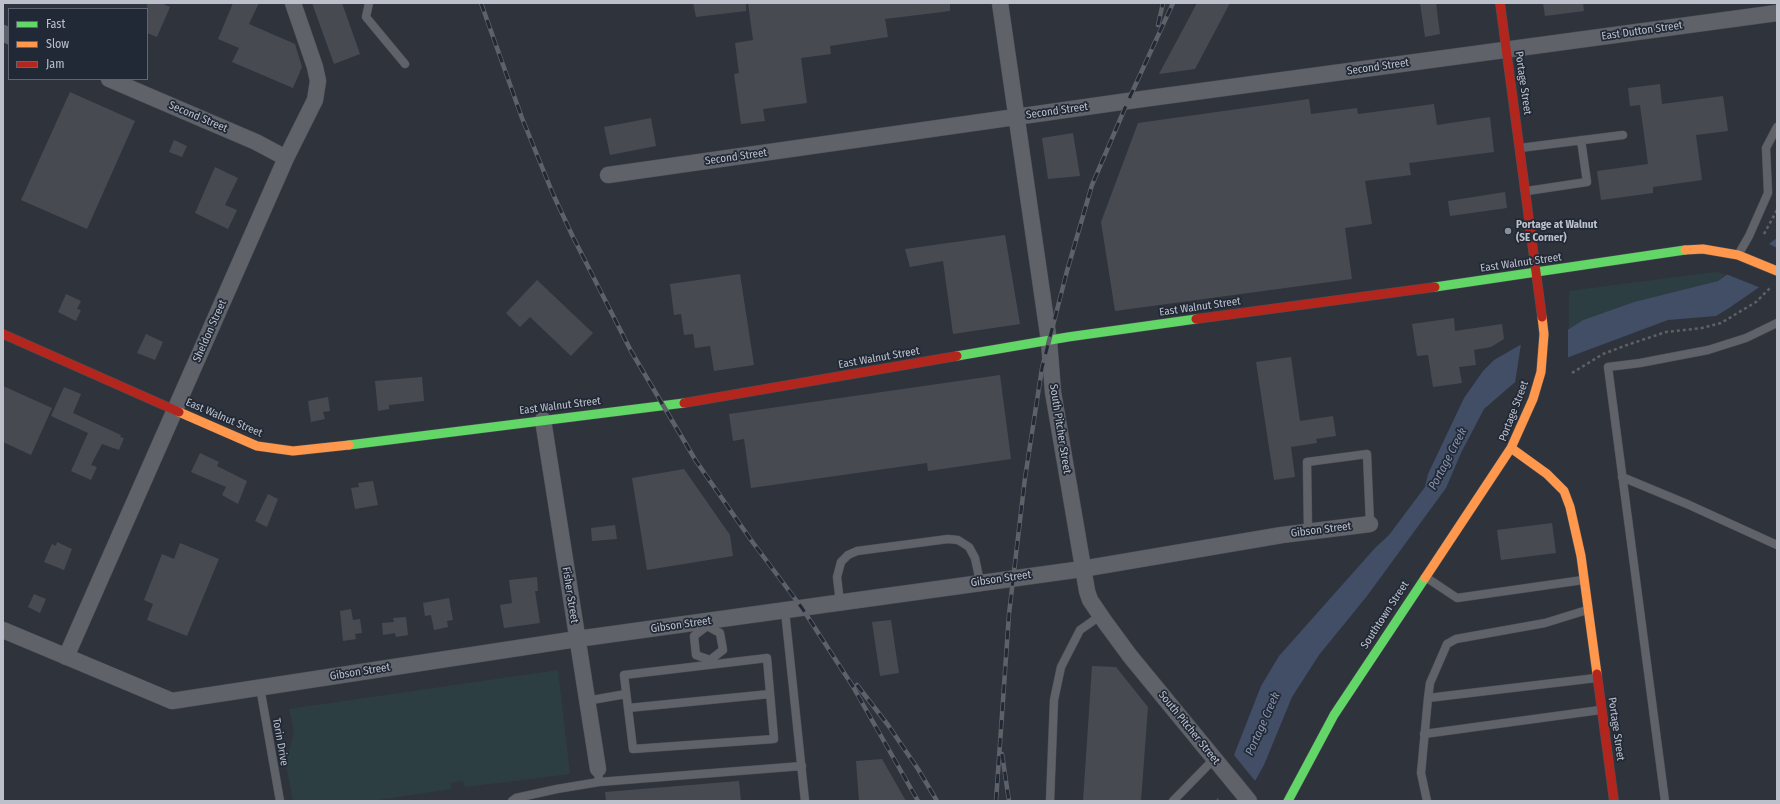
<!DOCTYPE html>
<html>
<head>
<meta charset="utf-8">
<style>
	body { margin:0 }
	#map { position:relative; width:1780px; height:804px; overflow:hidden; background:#2f333c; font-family:"Fira Sans Condensed",sans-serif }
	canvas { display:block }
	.frame { position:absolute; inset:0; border:4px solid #bbc0cb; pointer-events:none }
	.legend { position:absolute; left:8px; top:8px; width:140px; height:72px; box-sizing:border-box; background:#222936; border:1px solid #5f6572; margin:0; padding:5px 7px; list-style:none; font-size:12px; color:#bbc0cb }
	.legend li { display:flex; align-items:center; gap:8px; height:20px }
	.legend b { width:20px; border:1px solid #5f6572 }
</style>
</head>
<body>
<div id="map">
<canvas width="1780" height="804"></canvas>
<div class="frame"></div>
<ul class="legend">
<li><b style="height:5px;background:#63d668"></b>Fast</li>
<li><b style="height:5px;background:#ff974d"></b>Slow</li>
<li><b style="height:5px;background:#b3261e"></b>Jam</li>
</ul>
</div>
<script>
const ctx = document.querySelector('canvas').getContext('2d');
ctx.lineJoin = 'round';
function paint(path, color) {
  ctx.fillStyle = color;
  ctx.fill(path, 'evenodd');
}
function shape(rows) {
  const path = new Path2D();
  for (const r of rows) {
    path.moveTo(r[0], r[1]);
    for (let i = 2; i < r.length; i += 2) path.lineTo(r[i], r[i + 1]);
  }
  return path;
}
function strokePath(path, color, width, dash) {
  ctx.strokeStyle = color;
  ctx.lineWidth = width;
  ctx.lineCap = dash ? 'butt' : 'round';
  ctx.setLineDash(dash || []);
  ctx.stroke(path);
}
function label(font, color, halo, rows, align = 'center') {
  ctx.font = font + ' "Fira Sans Condensed",sans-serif';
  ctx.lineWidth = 3.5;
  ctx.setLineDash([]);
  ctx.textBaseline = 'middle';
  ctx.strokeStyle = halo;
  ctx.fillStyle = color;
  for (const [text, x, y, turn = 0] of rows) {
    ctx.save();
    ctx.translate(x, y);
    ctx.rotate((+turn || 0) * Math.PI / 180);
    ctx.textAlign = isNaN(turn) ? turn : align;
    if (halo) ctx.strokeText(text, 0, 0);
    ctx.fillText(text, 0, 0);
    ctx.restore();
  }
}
const green = shape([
	[1715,272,1725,274,1718,281,1634,302,1583,320,1569,329,1569,291],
	[558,670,570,774,465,787,463,781,451,783,451,789,371,801,293,801,286,764,294,731,289,709]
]);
const water = shape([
	[1777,238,1777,275,1729,308,1716,316,1668,320,1569,357,1514,383,1484,409,1461,453,1446,488,1367,596,1319,655,1292,697,1264,765,1255,781,1247,801,1216,801,1261,686,1279,656,1375,548,1389,535,1425,487,1428,474,1464,398,1483,371,1494,360,1520,345,1569,329,1583,320,1634,302,1718,281]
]);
const pier = shape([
	[1767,243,1777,248,1777,276,1761,288,1726,274],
	[1568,327,1568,360,1515,383,1521,344],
	[1233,754,1256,782,1249,801,1220,801,1216,796]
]);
const building = shape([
	[147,3,161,3,170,7,157,37,147,33],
	[233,3,259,3,249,24,295,44,302,67,293,88,232,62,239,48,218,39],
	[312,3,342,3,360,54,334,64],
	[693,3,746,3,746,11,696,17],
	[748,3,950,3,950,11,885,19,888,37,830,46,831,54,801,58,807,103,763,109,765,121,741,124,734,74,739,73,735,43,753,40],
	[1197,3,1230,3,1195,69,1159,74],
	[1420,3,1436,3,1440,34,1425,37],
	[1543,3,1583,3,1584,11,1545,16],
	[1660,84,1662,104,1723,96,1728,131,1696,135,1702,180,1653,187,1653,193,1601,200,1597,171,1648,164,1640,105,1630,106,1628,88],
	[70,92,135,121,87,229,21,200],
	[1309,99,1311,114,1357,108,1358,114,1434,104,1437,125,1490,117,1494,152,1409,163,1411,175,1365,181,1372,224,1345,228,1352,279,1115,311,1101,222,1138,123],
	[651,118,656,146,610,155,604,127],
	[1073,133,1080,176,1048,179,1042,138],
	[174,140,187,146,182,157,169,152],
	[215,167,238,178,225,205,237,210,228,229,195,213],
	[1505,192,1507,208,1450,216,1448,201],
	[1005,235,1020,324,953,334,943,261,910,267,905,249],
	[740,274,754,365,714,371,710,346,695,348,693,334,684,335,681,314,674,315,670,284],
	[537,280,593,333,571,356,530,317,520,327,506,313],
	[66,294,81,301,77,309,81,310,76,321,58,312],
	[1454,318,1455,331,1502,324,1504,339,1491,347,1474,350,1476,365,1459,367,1462,383,1433,387,1428,355,1417,356,1412,324],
	[146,334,163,342,155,360,137,353],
	[1291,357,1300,421,1333,416,1336,436,1316,439,1317,443,1291,447,1295,477,1274,480,1256,362],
	[1000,375,1011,459,928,471,927,463,751,488,744,439,733,441,729,414],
	[422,377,424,401,389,405,389,409,378,411,375,381],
	[3,386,52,408,31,455,3,442],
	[64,387,81,394,73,413,121,435,120,437,124,438,119,450,102,444,91,465,97,467,91,480,71,471,88,433,51,416],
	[328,397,330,411,323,412,325,419,311,422,308,401],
	[200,453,219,462,217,466,247,481,238,504,222,495,226,487,191,472],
	[684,469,730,535,733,556,647,570,632,478],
	[373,481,378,505,355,509,351,488,359,487,358,483],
	[268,494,278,499,267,527,255,521],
	[1552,523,1556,553,1501,560,1497,530],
	[615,525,617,539,592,541,591,528],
	[57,542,72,549,64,570,44,562,52,544,56,546],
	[180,543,219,559,187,636,147,620,153,604,144,600,162,554,174,559],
	[537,577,538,591,535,591,540,623,504,628,500,605,512,603,509,580],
	[34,594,46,599,40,613,28,607],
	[449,598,453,620,447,621,448,627,434,630,431,615,425,616,423,603],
	[351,609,353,620,360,619,362,633,355,634,356,639,343,641,340,611],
	[406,617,408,635,396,637,395,633,383,635,382,623,394,622,393,618],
	[891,620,899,673,880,676,872,622],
	[1092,666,1116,667,1148,707,1141,801,1083,801],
	[882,759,906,801,859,801,856,761],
	[739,781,741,801,606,801,605,792]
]);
const path = shape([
	[1764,234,1777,210],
	[1572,373,1603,354,1627,345,1666,332,1702,328,1721,323,1756,302,1771,287]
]);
const lane = shape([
	[369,3,366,17,405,64],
	[1520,148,1623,135],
	[1527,191,1587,182,1581,140],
	[1738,255,1749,236,1768,193,1766,148,1777,127],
	[1622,477,1687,504,1777,545],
	[1308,532,1307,462,1367,454,1370,524],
	[1427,578,1457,598,1583,580],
	[840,603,837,577,841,562,848,555,857,551,948,539,958,540,969,547,975,558,980,582],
	[785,611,805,801],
	[707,626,694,636,696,655,710,660],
	[707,626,720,633,723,650,710,660],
	[260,687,280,801],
	[1428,698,1596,678],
	[586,701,626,694],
	[628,708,624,675,767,658,774,739,633,749,628,708,770,694],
	[1424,734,1600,710],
	[598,769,599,782,802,766],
	[512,801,516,798,557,789,599,782],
	[1050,801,1054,700,1061,667,1080,630,1100,616],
	[1173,801,1214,759],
	[1427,801,1421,773,1428,698,1430,683,1447,644,1456,639,1545,623,1587,610],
	[1665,801,1608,367,1640,363,1708,350,1746,338,1777,323]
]);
const street = shape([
	[1000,3,1049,341,1053,392,1087,591,1090,600,1105,622,1130,656,1249,801],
	[3,33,9,36],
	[109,79,256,142,286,158],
	[608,175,1128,101,1777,13],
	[543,420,598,769],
	[3,630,172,701,577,639,1082,569,1282,535,1370,524],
	[66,657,286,158,315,100,318,81,315,67,293,3]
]);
const fast = shape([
	[1435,287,1685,250],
	[957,356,1068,337,1196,319],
	[349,445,684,403],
	[1288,801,1334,715,1425,578]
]);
const slow = shape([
	[1685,250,1703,249,1738,255,1777,271],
	[179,412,257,446,293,451,349,445],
	[1511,448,1547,474,1564,491,1570,507,1581,556,1597,674],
	[1425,578,1511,448,1533,399,1541,372,1544,334,1542,317]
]);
const jam = shape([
	[1500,3,1542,317],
	[1196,319,1435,287],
	[3,334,179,412],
	[684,403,957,356],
	[1597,674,1614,801]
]);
const rail = shape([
	[481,3,522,118,553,194,573,237,631,351,696,461,751,540,802,608,852,685,918,801],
	[1158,25,1163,3],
	[857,685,888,725,918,769,937,801],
	[1002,754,1009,801],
	[996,801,1009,614,1025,478,1042,368,1067,271,1092,185,1128,101,1173,3]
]);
const markers = [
	[1508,231,4,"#8a8f99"]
];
const streetNames = [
	["East Dutton Street",1642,31,-8],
	["Second Street",1378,67,-8],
	["Portage Street",1523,83,82],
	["Second Street",1057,111,-8],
	["Second Street",198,117,23],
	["Second Street",736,157,-8],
	["East Walnut Street",1521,263,-8],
	["East Walnut Street",1200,307,-8],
	["Sheldon Street",210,331,-66],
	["East Walnut Street",879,358,-10],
	["East Walnut Street",560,406,-7],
	["Portage Street",1514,411,-69],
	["East Walnut Street",224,418,23],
	["South Pitcher Street",1060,429,81],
	["Gibson Street",1321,530,-7],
	["Gibson Street",1001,579,-8],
	["Fisher Street",570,595,81],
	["Southtown Street",1385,615,-57],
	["Gibson Street",681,625,-8],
	["Gibson Street",360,672,-9],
	["South Pitcher Street",1189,728,51],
	["Portage Street",1616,729,82],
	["Torin Drive",280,742,80]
];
const poiNames = [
	["Portage at Walnut",1516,225],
	["(SE Corner)",1516,238]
];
const waterNames = [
	["Portage Creek",1448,459,-62],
	["Portage Creek",1263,724,-66]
];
paint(green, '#2d3e42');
paint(water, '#414e66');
paint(pier, '#2f333c');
paint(building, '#474b51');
strokePath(lane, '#4b4e54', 9);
strokePath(street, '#4b4e54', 17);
strokePath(fast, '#4b4e54', 10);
strokePath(slow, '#4b4e54', 10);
strokePath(jam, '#4b4e54', 10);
strokePath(path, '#5d6267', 2.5, [3, 3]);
strokePath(lane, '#60626a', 8);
strokePath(street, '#60626a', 16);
strokePath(fast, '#63d668', 9);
strokePath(slow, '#ff974d', 9);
strokePath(jam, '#b3261e', 9);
strokePath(rail, '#5e6168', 4.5);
strokePath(rail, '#222936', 3, [9]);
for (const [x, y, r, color] of markers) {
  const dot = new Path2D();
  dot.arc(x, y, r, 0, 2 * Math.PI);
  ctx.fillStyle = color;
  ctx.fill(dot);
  strokePath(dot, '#222936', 1.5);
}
label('11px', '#bbc0cb', '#222936', streetNames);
label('bold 11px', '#bbc0cb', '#222936', poiNames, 'left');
label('italic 12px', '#8694af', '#222936', waterNames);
</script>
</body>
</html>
